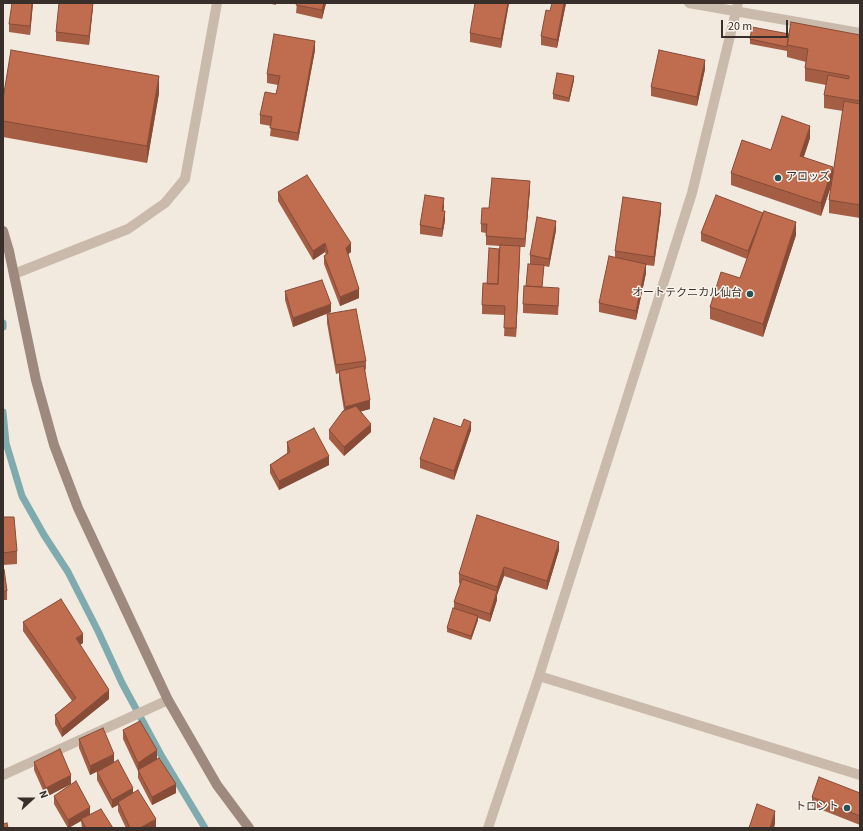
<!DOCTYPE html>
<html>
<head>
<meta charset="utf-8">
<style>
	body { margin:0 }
	#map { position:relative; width:863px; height:831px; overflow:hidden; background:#f2e9df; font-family:"Source Sans 3",sans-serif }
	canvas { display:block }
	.frame { position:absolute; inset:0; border:4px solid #382f2a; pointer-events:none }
	.north { position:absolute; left:12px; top:779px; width:40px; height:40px; -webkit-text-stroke:3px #f9f3eb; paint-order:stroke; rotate:69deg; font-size:11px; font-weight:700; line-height:16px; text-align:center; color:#382f2a }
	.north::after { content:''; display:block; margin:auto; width:14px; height:18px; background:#382f2a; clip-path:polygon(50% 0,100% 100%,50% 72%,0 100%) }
	.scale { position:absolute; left:721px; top:20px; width:67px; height:18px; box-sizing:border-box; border:2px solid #382f2a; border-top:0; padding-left:5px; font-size:12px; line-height:14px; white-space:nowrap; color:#382f2a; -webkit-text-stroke:3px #f9f3eb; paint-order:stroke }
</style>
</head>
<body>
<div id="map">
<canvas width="863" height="831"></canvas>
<div class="frame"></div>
<div class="north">N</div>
<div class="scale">20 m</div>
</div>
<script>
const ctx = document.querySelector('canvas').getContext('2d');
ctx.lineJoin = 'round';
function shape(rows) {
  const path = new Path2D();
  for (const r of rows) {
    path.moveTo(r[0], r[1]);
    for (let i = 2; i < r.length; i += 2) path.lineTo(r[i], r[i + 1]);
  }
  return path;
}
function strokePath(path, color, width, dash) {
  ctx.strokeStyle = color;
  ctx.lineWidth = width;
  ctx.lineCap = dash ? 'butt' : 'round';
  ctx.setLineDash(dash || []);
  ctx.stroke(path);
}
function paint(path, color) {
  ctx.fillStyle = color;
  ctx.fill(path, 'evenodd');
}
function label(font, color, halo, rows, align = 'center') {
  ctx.font = font + ' "Source Sans 3","Noto Sans JP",sans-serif';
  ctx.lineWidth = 3;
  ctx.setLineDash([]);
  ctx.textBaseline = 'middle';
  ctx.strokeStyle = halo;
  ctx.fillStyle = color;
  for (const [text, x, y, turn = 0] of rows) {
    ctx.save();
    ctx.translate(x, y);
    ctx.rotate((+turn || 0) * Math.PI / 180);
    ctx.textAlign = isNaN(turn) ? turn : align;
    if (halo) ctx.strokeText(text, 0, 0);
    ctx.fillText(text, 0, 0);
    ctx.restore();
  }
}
const stream = shape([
	[3,323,3,327],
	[3,412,6,443,22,496,44,535,68,572,98,631,122,683,161,755,205,828]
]);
const street = shape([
	[689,3,860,33],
	[14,274,128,229,165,203,185,179,217,3],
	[539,676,860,775],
	[3,775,168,700],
	[488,828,539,676,692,193,738,3]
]);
const secondary = shape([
	[3,231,9,251,36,380,54,445,78,508,168,700,217,785,249,828]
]);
const wall = shape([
	[33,3,30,35,9,32,9,24],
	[93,3,89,45,56,41,56,32],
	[267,3,276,3,276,5],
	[297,3,326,3,322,19,296,13],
	[509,3,501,48,470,42,470,33],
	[566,3,557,48,541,45,541,36,550,11],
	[789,34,860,35,860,218,829,213,829,200,831,186,821,216,731,185,731,173,771,150,810,138,803,158,833,174,843,111,824,108,824,95,826,85,805,81,805,68,806,62,787,57,787,51,750,44,750,39],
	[315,50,298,141,270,136,271,126,260,124,260,115,276,94,278,85,267,83,267,74],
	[705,69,697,106,651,96,651,87],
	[574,80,569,102,553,99,553,94],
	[159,93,147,163,3,137,3,99],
	[530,189,525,247,520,247,516,337,504,336,505,315,482,314,482,305,487,284,499,249,500,246,486,245,486,233,481,232,481,224,489,208],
	[278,192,351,252,348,254,359,298,340,306,324,264,324,256,326,255,325,252,313,260,278,201],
	[444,207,443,211,445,220,442,237,420,234,420,225],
	[661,211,654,266,646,265,646,273,636,320,599,312,599,303,615,258,615,251],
	[556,230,549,267,544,266,542,287,559,297,558,315,523,313,523,304,526,286,537,265,530,264,530,255],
	[701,233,796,235,763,337,710,319,710,307,740,278,747,259,701,241],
	[285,291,331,312,293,327,285,300],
	[327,314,366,361,366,369,365,370,370,409,361,411,371,432,344,456,329,439,329,430,344,410,339,380,339,373,336,374,327,323],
	[461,427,471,430,454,480,420,468,420,459],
	[287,442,329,465,279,490,270,473,270,465,287,453],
	[3,517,17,551,17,564,3,565],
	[559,550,547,590,504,576,497,595,497,600,490,622,478,618,478,620,471,640,447,632,447,628,454,608,454,602,460,584,459,583,459,574],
	[3,569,7,591,7,600,3,600],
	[23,622,83,643,80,645,109,699,62,737,55,724,55,715,72,701,23,631],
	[123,730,157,759,176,793,152,805,138,778,138,771,123,739],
	[79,739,114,763,156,827,155,828,126,828,118,811,118,805,112,808,97,780,97,772,110,765,90,775,79,748],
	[34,762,71,784,46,797,34,770],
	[860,793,860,825,812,806,812,797],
	[54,796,90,815,113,828,82,828,81,821,69,828,68,828,54,804]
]);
const shadedWall = shape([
	[32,3,33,3,30,35,30,26],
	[93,3,93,8,89,45,89,36],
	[324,3,326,3,322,19,322,10],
	[508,3,509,3,501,48,501,39],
	[564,3,566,3,557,48,557,40],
	[315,41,315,50,298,141,298,133],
	[705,60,705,69,697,106,697,97],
	[159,76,159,93,147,163,147,146],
	[574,76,574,80,569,102,569,98],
	[810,126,810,138,800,169,800,156],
	[833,167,833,180,821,216,821,203],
	[530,181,530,189,525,247,525,239],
	[444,198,444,207,442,219,442,211],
	[661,203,661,211,654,266,654,257],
	[445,211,445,220,442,237,442,229],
	[763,213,748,260,748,251],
	[556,221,556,230,549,267,549,259],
	[796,222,796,235,763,337,763,324],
	[325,243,325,252,313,260,313,251],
	[351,243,351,252,346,256,346,248],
	[520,246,520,255,516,337,516,328],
	[646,264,646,273,636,320,636,311],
	[359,289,359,298,340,306,340,297],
	[331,304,331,312,293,327,293,318],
	[370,400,370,409,345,416,345,407],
	[471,422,471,430,454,480,454,471],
	[371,424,371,432,344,456,344,447],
	[329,456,329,465,279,490,279,481],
	[559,542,559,550,547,590,547,581],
	[504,567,504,576,497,595,497,600,490,622,490,614,497,592,497,587],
	[478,616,478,620,471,640,471,636],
	[83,634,83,643,76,647,76,638],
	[109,690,109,699,62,737,62,729],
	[4,722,4,731,3,732,3,723],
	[157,750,157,759,138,770,138,771,138,763],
	[114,754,114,763,90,775,90,766],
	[71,775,71,784,46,797,46,788],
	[176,784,176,793,152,805,152,797],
	[133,788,133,797,118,802,118,805,112,808,112,800],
	[90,807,90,816,81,819,81,821,68,828,68,820],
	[775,811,775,824,774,828,770,828],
	[4,817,4,826,3,826,3,818],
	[156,819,156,827,155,828,140,828]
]);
const building = shape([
	[12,3,32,3,30,26,9,24,12,3],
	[59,3,93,3,89,36,56,32,59,3],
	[297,3,324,3,322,10,296,5,297,3],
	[475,3,508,3,501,39,470,33,475,3],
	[552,3,564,3,557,40,541,36,546,10,550,11,552,3],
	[791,22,860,35,860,101,824,95,828,75,849,79,849,76,805,68,808,49,787,45,791,22],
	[752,27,789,34,787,47,750,39,752,27],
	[274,34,315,41,298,133,270,128,272,117,260,115,265,92,276,94,280,76,267,74,274,34],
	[11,50,159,76,147,146,3,121,3,99,11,50],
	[659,50,705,60,697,97,651,87,659,50],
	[557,73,574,76,569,98,553,94,557,73],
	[844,101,860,104,860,205,829,200,844,101],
	[782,116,810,126,800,156,833,167,821,203,731,173,742,140,771,150,782,116],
	[307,175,351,243,346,248,359,289,340,297,324,256,328,253,325,243,313,251,278,192,307,175],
	[492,178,530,181,525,239,486,236,487,224,481,224,482,208,489,208,492,178],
	[425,195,444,198,442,211,445,211,442,229,420,225,425,195],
	[716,195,763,213,748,251,701,233,716,195],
	[623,197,661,203,654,257,615,251,623,197],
	[764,211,796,222,763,324,710,307,721,272,740,278,764,211],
	[537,217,556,221,549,259,530,255,537,217],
	[500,245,520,246,516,328,504,328,505,306,482,305,483,283,498,284,500,245],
	[489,248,499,249,498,284,487,284,489,248],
	[609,256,646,264,636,311,599,303,609,256],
	[528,264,544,265,542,287,526,286,528,264],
	[322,280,331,304,293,318,285,291,322,280],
	[524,286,559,288,558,306,523,304,524,286],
	[356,309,366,361,336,365,327,314,356,309],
	[364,366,370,400,345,407,339,371,364,366],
	[356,406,371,424,344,447,329,430,343,411,356,406],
	[434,418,461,427,464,419,471,422,454,471,420,459,434,418],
	[314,428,329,456,279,481,270,465,290,452,287,442,314,428],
	[477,515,559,542,547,581,504,567,497,587,459,574,477,515],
	[3,517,14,517,17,551,3,553,3,517],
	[3,569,4,569,7,591,3,591,3,569],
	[462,579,497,591,490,614,454,602,462,579],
	[61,599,83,634,76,638,109,690,62,729,55,715,76,698,23,622,61,599],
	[453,608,478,616,471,636,447,628,453,608],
	[140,721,157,750,138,763,123,730,140,721],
	[103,728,114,754,90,766,79,739,103,728],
	[60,749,71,775,46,788,34,762,60,749],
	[159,758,176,784,152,797,138,770,159,758],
	[118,760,133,788,112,800,97,772,118,760],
	[819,777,860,793,860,816,812,797,819,777],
	[76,781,90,807,68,820,54,796,76,781],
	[138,790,156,819,140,828,130,828,118,802,138,790],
	[757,804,775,811,770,828,749,828,757,804],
	[101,809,113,828,86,828,81,819,101,809],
	[7,823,8,828,3,828,3,824,7,823]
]);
const markers = [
	[778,178,4,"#215357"],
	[750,294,4,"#215357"],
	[847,808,4,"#215357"]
];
const poiNames = [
	["アロッズ",786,178,"left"],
	["オートテクニカル仙台",742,294],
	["トロント",839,808]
];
strokePath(stream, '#7fabae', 7);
strokePath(street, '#cabaab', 10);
strokePath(secondary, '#9d897d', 10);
paint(wall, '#a55d44');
paint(shadedWall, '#864c37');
paint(building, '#c06c4f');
strokePath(building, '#864c37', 1);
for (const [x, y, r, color] of markers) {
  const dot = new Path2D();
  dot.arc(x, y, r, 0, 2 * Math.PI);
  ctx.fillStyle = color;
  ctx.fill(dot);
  strokePath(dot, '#f9f3eb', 1.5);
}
label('11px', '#382f2a', '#f9f3eb', poiNames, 'right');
</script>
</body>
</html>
